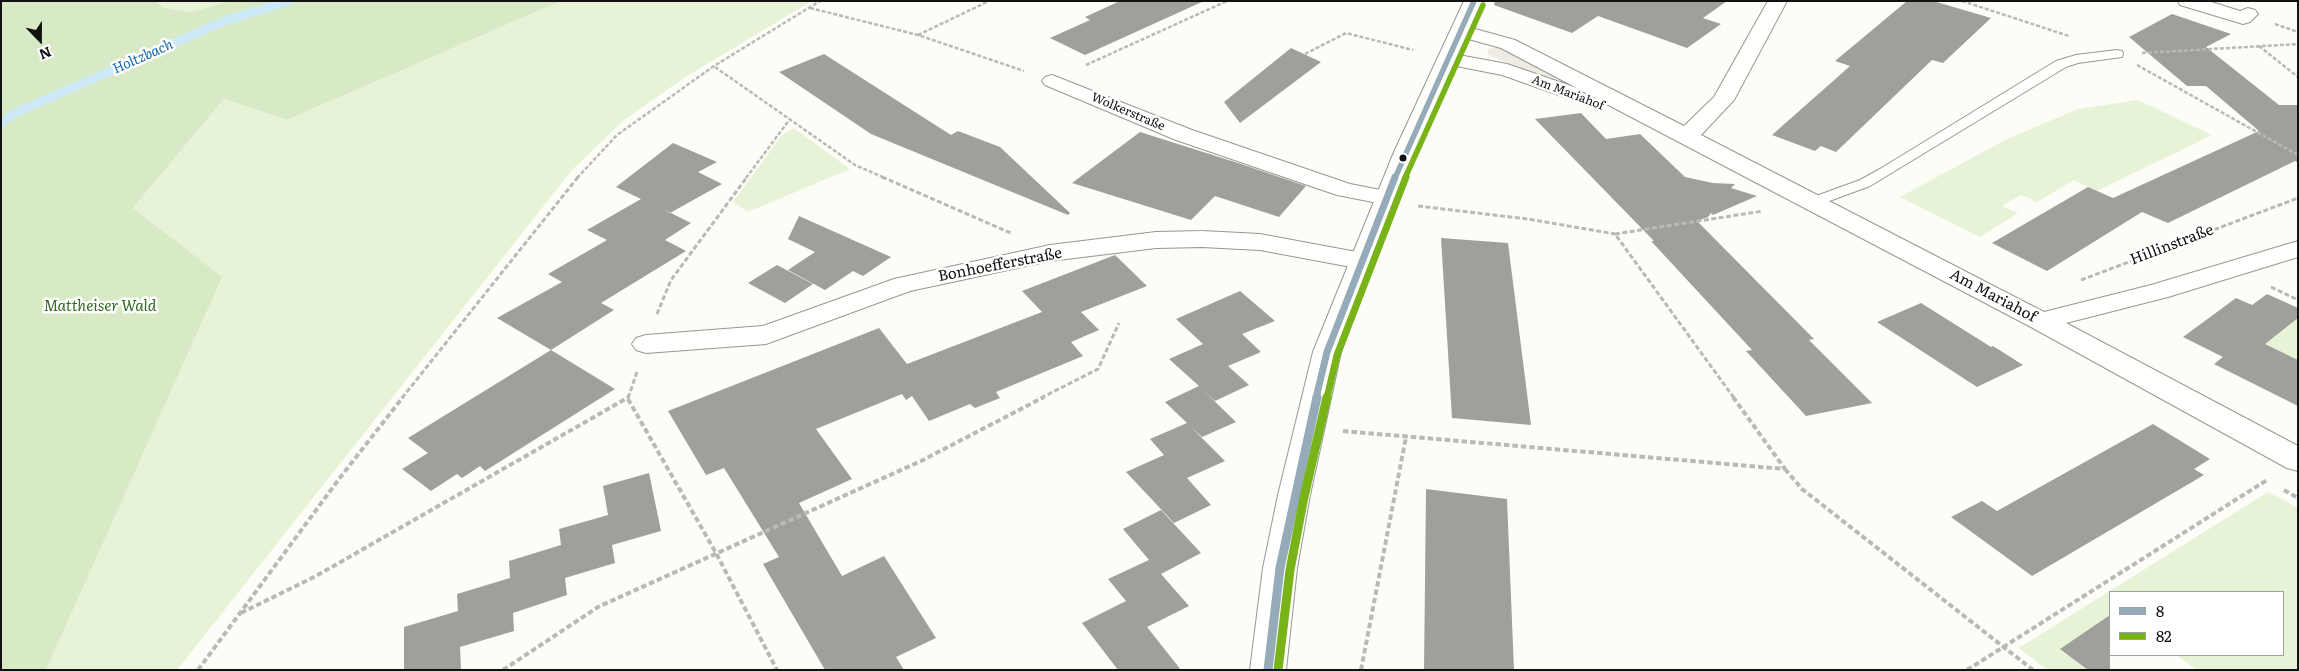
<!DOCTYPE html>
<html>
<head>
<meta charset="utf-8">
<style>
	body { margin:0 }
	#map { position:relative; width:2299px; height:671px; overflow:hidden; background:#fdfcf7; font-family:Literata,serif }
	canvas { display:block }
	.frame { position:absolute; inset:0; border:2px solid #111; pointer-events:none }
	.legend { position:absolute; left:2109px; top:591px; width:175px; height:65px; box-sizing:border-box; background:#fff; border:1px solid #a0a0a0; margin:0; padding:6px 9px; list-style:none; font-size:15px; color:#111 }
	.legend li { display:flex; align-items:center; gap:10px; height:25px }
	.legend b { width:25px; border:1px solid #a0a0a0 }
	.north { position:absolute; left:15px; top:15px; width:50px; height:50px; -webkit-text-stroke:4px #fff; paint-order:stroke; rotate:158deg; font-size:14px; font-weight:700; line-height:20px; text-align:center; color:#111 }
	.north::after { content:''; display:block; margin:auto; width:18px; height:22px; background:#111; clip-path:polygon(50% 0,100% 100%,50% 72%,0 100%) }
</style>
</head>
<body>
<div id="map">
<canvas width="2299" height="671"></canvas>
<div class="frame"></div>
<ul class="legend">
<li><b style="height:6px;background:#95abb9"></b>8</li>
<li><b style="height:6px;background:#78b317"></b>82</li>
</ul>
<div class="north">N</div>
</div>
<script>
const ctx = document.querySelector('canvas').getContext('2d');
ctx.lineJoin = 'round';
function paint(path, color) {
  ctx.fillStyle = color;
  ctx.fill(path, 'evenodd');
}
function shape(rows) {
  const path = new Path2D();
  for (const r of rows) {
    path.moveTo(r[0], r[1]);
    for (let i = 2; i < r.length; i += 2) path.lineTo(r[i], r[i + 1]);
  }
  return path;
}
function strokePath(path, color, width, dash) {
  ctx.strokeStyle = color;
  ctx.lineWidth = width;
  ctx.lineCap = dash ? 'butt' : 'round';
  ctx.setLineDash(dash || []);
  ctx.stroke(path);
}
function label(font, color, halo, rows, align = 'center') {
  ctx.font = font + ' Literata,serif';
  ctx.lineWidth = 5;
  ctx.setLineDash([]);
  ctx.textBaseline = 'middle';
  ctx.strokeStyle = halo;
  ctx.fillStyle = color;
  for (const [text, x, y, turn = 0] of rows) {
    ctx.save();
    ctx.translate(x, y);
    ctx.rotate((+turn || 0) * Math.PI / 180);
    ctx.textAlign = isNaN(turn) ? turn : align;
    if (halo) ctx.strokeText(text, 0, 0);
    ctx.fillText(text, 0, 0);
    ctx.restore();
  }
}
const green = shape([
	[155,1,231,1,190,12,164,8],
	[561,1,812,1,687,76,624,120,572,170,177,670,46,670,221,277,133,208,224,99,287,120],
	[2138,100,2212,135,2097,191,2074,180,2037,202,2021,195,2002,206,2018,213,1980,237,1900,197,2007,139,2078,109],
	[794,128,850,169,748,212,733,202,782,135],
	[2298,318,2298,360,2250,337],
	[2268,492,2298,508,2298,670,2197,670,2176,655,2283,655,2283,592,2110,592,2110,615,2061,649,2088,670,2047,670,2019,648]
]);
const forest = shape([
	[1,1,155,1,164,8,190,12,231,1,561,1,287,120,224,99,133,208,222,277,46,670,1,670]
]);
const plaza = shape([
	[1498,47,1503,48,1592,96,1488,55,1488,49]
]);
const stream = shape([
	[1,123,13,114,224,21,290,1]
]);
const building = shape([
	[1120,1,1204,1,1085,55,1050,38,1090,20,1085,17],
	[1495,1,1727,1,1703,18,1721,24,1687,48,1598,16,1572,33,1494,5],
	[1907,1,1933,1,1991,18,1943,63,1932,60,1836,152,1821,146,1815,151,1772,135,1850,66,1835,61],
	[2172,14,2231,34,2206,47,2279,105,2298,105,2298,163,2295,161,2168,223,2142,212,2047,271,1992,243,2088,187,2113,198,2259,131,2206,86,2187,86,2129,37],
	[1291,48,1321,62,1240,123,1224,102],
	[824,54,951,135,958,131,1000,147,1070,213,1068,215,871,134,779,72],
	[1581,113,1606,139,1640,134,1685,177,1713,183,1735,184,1731,188,1757,196,1713,215,1711,213,1708,217,1697,221,1814,339,1809,340,1872,403,1806,416,1746,351,1752,350,1651,241,1654,241,1535,119],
	[1140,132,1238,163,1306,186,1279,217,1215,196,1191,220,1072,183],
	[673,143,717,162,698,172,722,184,670,213,663,209,691,223,665,240,686,251,601,303,614,310,551,350,497,318,562,282,548,274,607,240,587,230,641,199,616,187],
	[799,216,891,257,863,276,853,271,825,290,788,270,815,252,788,239],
	[1441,238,1508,243,1531,425,1452,418],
	[1115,255,1147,286,1081,312,1099,330,1071,342,1083,356,996,392,1000,398,975,408,970,404,929,421,912,396,906,400,902,394,816,429,852,479,799,503,842,576,884,556,936,638,896,657,904,670,825,670,763,564,779,557,724,468,706,475,668,411,879,328,907,364,1042,312,1022,291],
	[777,265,813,284,785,303,748,283],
	[1240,291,1275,321,1242,334,1261,352,1228,366,1249,385,1215,401,1202,389,1236,422,1202,437,1190,426,1225,461,1187,478,1211,505,1174,523,1126,472,1164,455,1150,439,1187,423,1165,402,1199,386,1169,359,1203,344,1176,319],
	[2267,294,2298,308,2298,318,2265,344,2298,360,2298,406,2214,364,2223,357,2183,337,2236,298,2252,305],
	[1921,303,1991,347,1993,346,2023,365,1977,387,1877,322],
	[551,350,615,389,485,471,480,466,462,478,457,474,431,491,402,469,428,453,408,438],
	[2153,424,2210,459,2194,469,2204,475,2032,576,1951,517,1982,501,1997,511],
	[649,473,661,531,612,545,615,563,565,578,567,595,513,613,514,631,460,647,461,670,404,670,404,627,458,611,457,594,510,578,509,561,561,545,559,529,608,515,603,486],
	[1426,489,1507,499,1514,670,1424,670],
	[1161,510,1201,553,1161,574,1189,606,1147,627,1181,670,1118,670,1082,623,1126,601,1108,579,1149,560,1123,529],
	[2110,615,2110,670,2088,670,2060,649]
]);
const pathFar2 = shape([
	[1962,1,2069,36],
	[810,8,918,35,1024,71],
	[2275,24,2298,32],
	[918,35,989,1],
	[2259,46,2298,77],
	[2142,53,2298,44],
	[1305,54,1346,33,1413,50],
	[1086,65,1227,1],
	[2137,65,2298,155],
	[715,67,855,165,885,178],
	[577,178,617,135,714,66,820,1],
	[746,178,790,119]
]);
const pathFar1 = shape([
	[882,177,1011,233],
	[1418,206,1528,219,1615,234],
	[2081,280,2298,198],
	[2271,287,2298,300],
	[657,314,671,280,747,177],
	[402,398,578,177],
	[628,398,637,372],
	[1041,398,1098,369,1119,323],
	[1734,398,1615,234,1763,211]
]);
const path = shape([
	[628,399,716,553,777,670],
	[1343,431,1785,469,1733,397],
	[1785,469,1802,489,2033,670],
	[2284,490,2298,498],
	[241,613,316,576,629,397],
	[198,670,339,479,403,397],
	[503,670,598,607,921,461,1044,397],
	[1361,670,1406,437],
	[1967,670,2267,480]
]);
const service = shape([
	[2117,50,2122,51,2123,54,2122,57,2078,63,2066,67,1870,186,1813,207,1808,205,1805,202,1808,199,1860,180,1880,169,2056,61,2076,55,2117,50]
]);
const minor = shape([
	[1768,1,1787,1,1734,100,1701,135,2044,312,2151,285,2298,241,2298,257,2168,297,2066,323,2298,446,2298,471,2287,468,2031,327,1578,89,1581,93,1578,98,1570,99,1502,75,1441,63,1438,59,1441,55,1448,53,1507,64,1577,88,1501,48,1454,35,1451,31,1454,27,1461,25,1468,27,1515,40,1684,126,1714,97,1768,1],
	[2178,1,2208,1,2240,11,2248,8,2255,10,2258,14,2250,22,2243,24,2180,5,2178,1],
	[1052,75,1192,130,1350,184,1396,193,1400,198,1396,203,1388,205,1337,195,1176,140,1045,85,1042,81,1045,77,1052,75],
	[1202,231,1260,234,1362,253,1371,256,1375,261,1371,266,1362,269,1260,250,1202,247,1156,248,1050,261,910,291,766,344,646,353,636,350,632,344,636,338,646,335,763,326,894,279,1050,245,1156,232,1202,231]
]);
const tertiary = shape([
	[1464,1,1483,1,1416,152,1341,352,1310,495,1297,568,1286,670,1250,670,1263,568,1278,495,1313,352,1394,152,1464,1]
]);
const bus1Far2 = shape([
	[1395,178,1474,1]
]);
const bus1Far1 = shape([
	[1316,398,1327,352,1395,177]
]);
const bus1 = shape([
	[1268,670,1280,568,1317,397]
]);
const bus2Far2 = shape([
	[1405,178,1483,5]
]);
const bus2Far1 = shape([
	[1327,398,1337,355,1406,177]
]);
const bus2 = shape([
	[1278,670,1290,570,1304,497,1327,397]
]);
const markers = [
	[1403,158,4.5,"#111"]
];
const farStreetnames = [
	["Am Mariahof",1568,93,21],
	["Wolkerstraße",1128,112,23]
];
const farWaternames = [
	["Holtzbach",143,57,-24]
];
const streetNames = [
	["Hillinstraße",2172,245,-21],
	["Bonhoefferstraße",1000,265,-11],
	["Am Mariahof",1993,296,28]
];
const parkNames = [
	["Mattheiser Wald",100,307]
];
paint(green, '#e7f3d7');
paint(forest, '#d8eac5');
paint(plaza, '#edebe2');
strokePath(stream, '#cde8f7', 9);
paint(building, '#a19f9c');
strokePath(service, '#979795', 2);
strokePath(minor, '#979795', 2);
strokePath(tertiary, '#979795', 2);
strokePath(pathFar2, '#b9b9b8', 2.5, [4, 2]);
strokePath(pathFar1, '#b9b9b8', 3, [5, 2.5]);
strokePath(path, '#b9b9b8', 4, [5.5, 3]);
paint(service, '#fffffe');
paint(minor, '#fffffe');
paint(tertiary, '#fffffe');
strokePath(bus1Far2, '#95abb9', 5.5);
strokePath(bus1Far1, '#95abb9', 7);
strokePath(bus1, '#95abb9', 9);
strokePath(bus2Far2, '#78b317', 5.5);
strokePath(bus2Far1, '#78b317', 7);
strokePath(bus2, '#78b317', 9);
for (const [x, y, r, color] of markers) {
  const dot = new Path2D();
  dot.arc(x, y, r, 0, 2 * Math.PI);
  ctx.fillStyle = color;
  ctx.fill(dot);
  strokePath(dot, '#fff', 2);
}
label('12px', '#111', '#fff', farStreetnames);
label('italic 14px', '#1768a6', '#fff', farWaternames);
label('15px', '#111', '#fff', streetNames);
label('italic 15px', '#2f6b1f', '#fff', parkNames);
</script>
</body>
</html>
